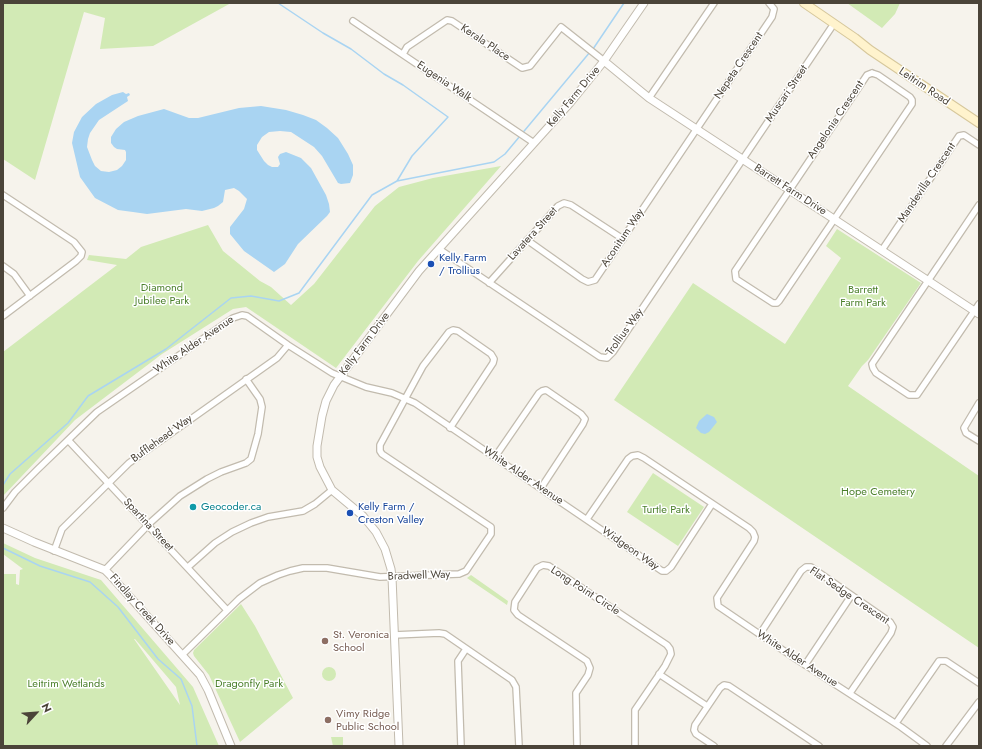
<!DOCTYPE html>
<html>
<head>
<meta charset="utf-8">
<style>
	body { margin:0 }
	#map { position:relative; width:982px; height:749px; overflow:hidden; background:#f6f3ec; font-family:Jost,sans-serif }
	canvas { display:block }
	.frame { position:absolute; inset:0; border:4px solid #4b4439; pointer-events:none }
	.north { position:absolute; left:16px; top:693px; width:40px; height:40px; -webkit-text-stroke:3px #fff; paint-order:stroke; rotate:64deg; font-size:11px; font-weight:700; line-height:16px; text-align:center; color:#4b4439 }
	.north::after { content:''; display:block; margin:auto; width:14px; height:18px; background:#4b4439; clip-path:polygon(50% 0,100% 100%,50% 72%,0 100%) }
</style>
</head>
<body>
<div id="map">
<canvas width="982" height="749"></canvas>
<div class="frame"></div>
<div class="north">N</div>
</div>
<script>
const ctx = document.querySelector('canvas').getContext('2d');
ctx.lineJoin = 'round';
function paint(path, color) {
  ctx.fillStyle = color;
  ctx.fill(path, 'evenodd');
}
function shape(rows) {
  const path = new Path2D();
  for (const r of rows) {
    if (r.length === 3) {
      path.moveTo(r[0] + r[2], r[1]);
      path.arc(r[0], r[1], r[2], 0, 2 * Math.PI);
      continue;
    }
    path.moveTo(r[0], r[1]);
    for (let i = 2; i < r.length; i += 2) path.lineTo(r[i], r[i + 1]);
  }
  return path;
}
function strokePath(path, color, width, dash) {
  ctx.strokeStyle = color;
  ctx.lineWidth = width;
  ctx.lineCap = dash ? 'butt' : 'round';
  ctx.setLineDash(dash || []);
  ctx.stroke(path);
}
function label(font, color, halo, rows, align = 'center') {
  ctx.font = font + ' Jost,sans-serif';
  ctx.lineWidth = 3;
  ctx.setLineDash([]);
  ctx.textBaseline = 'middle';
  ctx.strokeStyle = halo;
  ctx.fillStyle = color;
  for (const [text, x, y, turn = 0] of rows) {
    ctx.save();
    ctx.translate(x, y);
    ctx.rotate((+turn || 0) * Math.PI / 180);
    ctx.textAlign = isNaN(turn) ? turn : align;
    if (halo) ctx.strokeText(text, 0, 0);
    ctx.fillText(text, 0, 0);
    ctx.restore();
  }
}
const green = shape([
	[3,3,231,3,153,46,100,49,105,18,84,12,35,180,3,159],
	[847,3,900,3,895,14,882,28],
	[501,166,418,261,336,368,246,307,233,309,162,354,75,420,3,496,3,352,117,265,87,260,89,255,126,259,141,247,208,225,223,251,260,281,271,287,291,305,314,284,375,206,399,187,433,178],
	[837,229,921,283,868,360,862,366,848,386,979,476,979,648,614,400,693,283,785,344,841,258,826,246],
	[653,473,704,507,678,546,627,512],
	[3,543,35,558,101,580,193,687,219,746,3,746,3,570,3,574,16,574,16,584,19,585,20,570,23,569,3,554],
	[135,639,176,687,180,705,134,639],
	[471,575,508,601,507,605,467,578],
	[241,604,255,626,293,698,240,742,209,675,194,656,193,653,194,650],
	[329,674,7],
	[331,737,343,737,343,746,333,746]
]);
const water = shape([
	[123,92,126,94,129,93,130,95,127,97,128,101,99,120,90,133,88,139,87,147,92,160,95,166,101,171,109,172,117,170,122,166,126,160,126,152,125,150,117,149,114,147,111,143,111,137,116,129,124,122,138,116,164,109,189,118,198,118,239,108,261,106,286,110,303,115,316,120,327,128,338,138,348,154,353,165,353,175,350,183,341,184,338,183,322,156,314,147,291,132,280,131,269,132,262,137,257,145,257,150,264,161,268,165,272,167,278,167,280,164,278,157,280,154,286,152,301,158,311,168,326,195,329,204,330,212,327,216,298,244,285,264,274,272,244,251,230,234,230,227,244,209,247,199,239,191,234,188,225,190,223,202,218,206,214,208,202,211,186,209,147,214,133,212,118,210,95,198,80,177,72,143,74,132,82,117,96,104,112,95],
	[707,414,714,417,717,422,709,432,705,434,701,433,696,428,699,421]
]);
const stream = shape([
	[278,3,323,33,351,49,384,74,403,85,448,117,412,156,397,181],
	[593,49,624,3],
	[3,485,10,474,68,423,88,396,166,349,231,298,251,296,279,301,299,293,372,195,397,181,494,162,505,154,590,52],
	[3,548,40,566,90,582,118,607,158,659,181,679,192,706,197,746]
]);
const minor = shape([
	[353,21,534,143],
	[403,54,407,47,447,20,452,21,522,68,530,66,561,27,604,61],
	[872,73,878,75,910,97,912,100,912,104,779,301,777,303,773,303,736,279,735,271,867,75,872,73],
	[649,98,714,3],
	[3,195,74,242,82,252,81,256,76,261,3,316],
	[979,205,872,364,873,368,876,373,909,395,917,395,979,304],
	[527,240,582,279,588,282,595,280,772,17,774,9,769,3],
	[439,249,600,357,607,358,613,352,831,28],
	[882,250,959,136,964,135,979,145],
	[3,266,14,274,30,296],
	[489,283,558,206,564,203,571,205,623,239],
	[979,403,964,428,966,433,979,441],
	[68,440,227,610],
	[495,457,539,393,542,391,546,390,581,414,585,419,583,424,541,488],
	[3,508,15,492,37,470,97,412,233,318,242,315,247,316,288,345,332,373,366,387,392,393,415,403,662,571,666,571,671,567,712,504],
	[587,519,628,459,632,456,638,455,644,458,749,528,753,532,755,537,754,541,717,598,718,606,796,659,901,727,927,746],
	[54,551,62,529,129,463,277,358,288,345],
	[188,567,215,543,232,532,251,523,268,517,303,511,315,504,332,490],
	[105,570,151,522,180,496,207,479,221,472,246,463,251,459,258,434,262,407,260,399,246,379],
	[760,634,801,571,806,567,811,567,890,622,893,627,891,633,850,693],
	[394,635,439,633,445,634,512,680,516,687,519,746],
	[182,655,239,599,260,583,278,575,290,571,303,568,327,568,380,577,459,574,466,571,491,534,491,527,382,454,380,451,380,445,423,366,449,332,453,330,458,331,491,354,494,359,493,363,450,428],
	[805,665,851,596],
	[659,674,707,706],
	[896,723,939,661,946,661,979,683],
	[461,746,458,661,466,649],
	[577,746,576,693,588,675,590,668,587,661,518,615,514,610,515,602,537,568,543,565,549,566,667,645,670,649,671,654,665,666,635,710,635,746],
	[714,746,696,734,694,730,695,725,720,688,724,685,729,686,819,746],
	[946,746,979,702]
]);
const tertiary = shape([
	[604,61,649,98,979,314],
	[3,528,34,542,105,570,111,576,200,675,208,690,231,746],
	[399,746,392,577,391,569,385,549,376,532,363,516,332,490,320,467,317,457,317,446,322,416,326,401,334,385,419,271,570,103,604,61,644,3]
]);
const secondary = shape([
	[804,3,855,38,870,50,979,123]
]);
const markers = [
	[431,264,4,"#1a4fb4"],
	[193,507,4,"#0f9aa8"],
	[350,513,4,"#1a4fb4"],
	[325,641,4,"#8d6e63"],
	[328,720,4,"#8d6e63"]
];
const streetNames = [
	["Kerala Place",485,43,34],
	["Nepeta Crescent",739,66,-56],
	["Eugenia Walk",444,82,34],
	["Leitrim Road",924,87,34],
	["Muscari Street",787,94,-56],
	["Kelly Farm Drive",574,97,-50],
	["Angelonia Crescent",836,120,-56],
	["Mandevilla Crescent",927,183,-56],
	["Barrett Farm Drive",790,190,33],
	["Lavatera Street",533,234,-48],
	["Aconitum Way",623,238,-56],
	["Trollius Way",625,332,-54],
	["Kelly Farm Drive",365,344,-53],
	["White Alder Avenue",194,345,-34],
	["Bufflehead Way",162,439,-36],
	["White Alder Avenue",523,476,34],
	["Spartina Street",148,525,47],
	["Widgeon Way",630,549,35],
	["Bradwell Way",419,576,-2],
	["Long Point Circle",585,591,33],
	["Flat Sedge Crescent",849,596,34],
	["Findlay Creek Drive",142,610,48],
	["White Alder Avenue",797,659,33]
];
const transitNames = [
	["Kelly Farm",439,258],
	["/ Trollius",439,271],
	["Kelly Farm /",358,507],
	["Creston Valley",358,520]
];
const parkNames = [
	["Diamond",162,288],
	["Jubilee Park",162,301],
	["Barrett",863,290],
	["Farm Park",863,303],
	["Hope Cemetery",878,492],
	["Turtle Park",666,510],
	["Leitrim Wetlands",66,684],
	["Dragonfly Park",249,684]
];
const cultureNames = [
	["Geocoder.ca",201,507]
];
const educationNames = [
	["St. Veronica",333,635],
	["School",333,648],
	["Vimy Ridge",336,714],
	["Public School",336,727]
];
paint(green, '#d2eab5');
paint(water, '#a9d4f2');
strokePath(stream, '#a9d4f2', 1.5);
strokePath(minor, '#c2bbae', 8);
strokePath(tertiary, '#c2bbae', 9);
strokePath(secondary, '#d6c79b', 10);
strokePath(minor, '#fff', 5.5);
strokePath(tertiary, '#fff', 7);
strokePath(secondary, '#fff3cd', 8);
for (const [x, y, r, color] of markers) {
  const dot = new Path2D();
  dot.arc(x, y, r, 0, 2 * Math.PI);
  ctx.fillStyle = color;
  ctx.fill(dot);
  strokePath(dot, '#fff', 1.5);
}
label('11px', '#4b4439', '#fff', streetNames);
label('11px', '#164399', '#fff', transitNames, 'left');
label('11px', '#4a7f2a', '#fff', parkNames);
label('11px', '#0d838f', '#fff', cultureNames, 'left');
label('11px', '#785e54', '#fff', educationNames, 'left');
</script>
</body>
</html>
